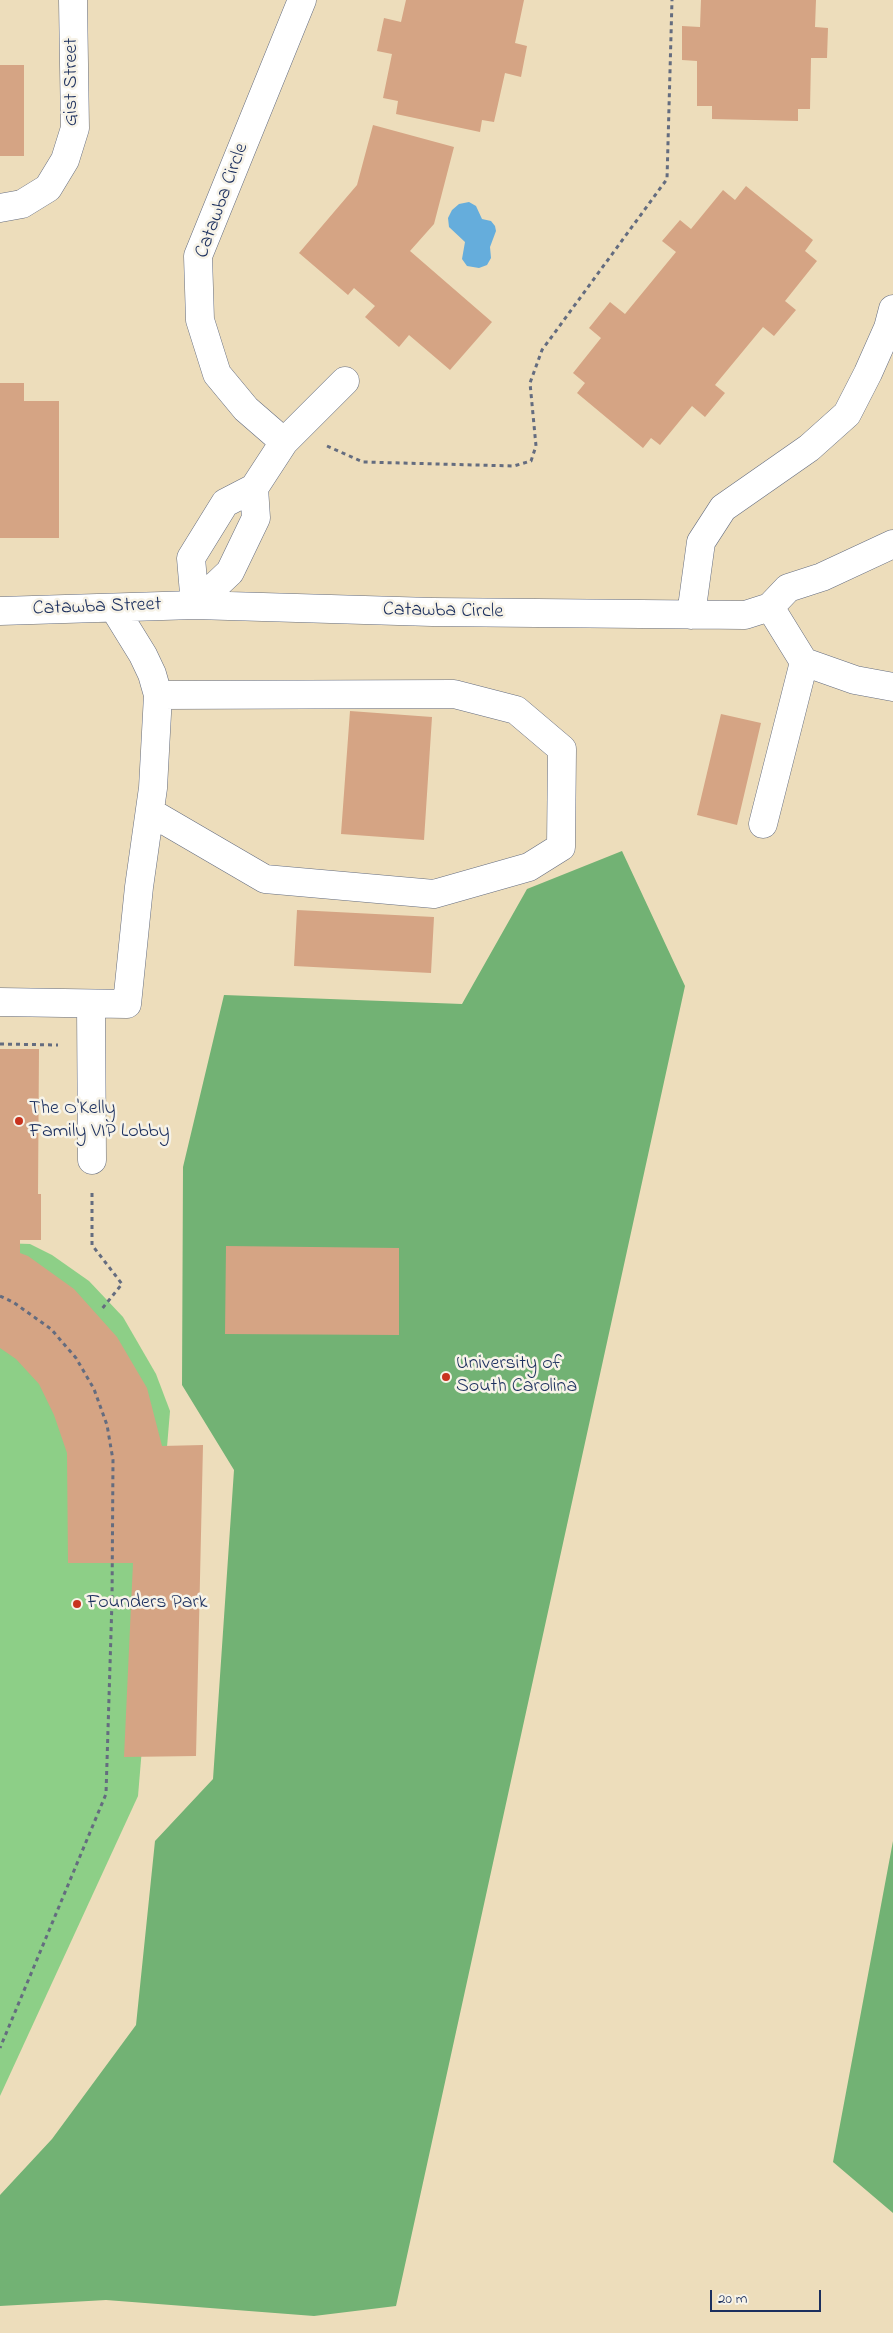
<!DOCTYPE html>
<html>
<head>
<meta charset="utf-8">
<style>
	body { margin:0 }
	#map { position:relative; width:893px; height:2333px; overflow:hidden; background:#edddbb; font-family:"Indie Flower",sans-serif }
	canvas { display:block }
	.scale { position:absolute; left:710px; top:2290px; width:111px; height:22px; box-sizing:border-box; border:2px solid #1b2f5e; border-top:0; padding-left:6px; font-size:15px; line-height:18px; white-space:nowrap; color:#1b2f5e; -webkit-text-stroke:4px #f7f3e8; paint-order:stroke }
</style>
</head>
<body>
<div id="map">
<canvas width="893" height="2333"></canvas>
<div class="scale">20 m</div>
</div>
<script>
const ctx = document.querySelector('canvas').getContext('2d');
ctx.lineJoin = 'round';
function paint(path, color) {
  ctx.fillStyle = color;
  ctx.fill(path, 'evenodd');
}
function shape(rows) {
  const path = new Path2D();
  for (const r of rows) {
    path.moveTo(r[0], r[1]);
    for (let i = 2; i < r.length; i += 2) path.lineTo(r[i], r[i + 1]);
  }
  return path;
}
function strokePath(path, color, width, dash) {
  ctx.strokeStyle = color;
  ctx.lineWidth = width;
  ctx.lineCap = dash ? 'butt' : 'round';
  ctx.setLineDash(dash || []);
  ctx.stroke(path);
}
function label(font, color, halo, rows, align = 'center') {
  ctx.font = font + ' "Indie Flower",sans-serif';
  ctx.lineWidth = 5;
  ctx.setLineDash([]);
  ctx.textBaseline = 'middle';
  ctx.strokeStyle = halo;
  ctx.fillStyle = color;
  for (const [text, x, y, turn = 0] of rows) {
    ctx.save();
    ctx.translate(x, y);
    ctx.rotate((+turn || 0) * Math.PI / 180);
    ctx.textAlign = isNaN(turn) ? turn : align;
    if (halo) ctx.strokeText(text, 0, 0);
    ctx.fillText(text, 0, 0);
    ctx.restore();
  }
}
const green = shape([
	[0,1243,30,1244,52,1255,89,1281,123,1317,156,1374,170,1411,138,1796,0,2096]
]);
const forest = shape([
	[622,851,685,986,396,2306,314,2316,106,2300,0,2306,0,2195,52,2139,136,2025,155,1841,213,1779,234,1470,182,1385,183,1167,224,995,462,1004,527,889],
	[893,1841,893,2213,833,2162]
]);
const water = shape([
	[469,202,476,206,482,219,491,221,495,226,496,231,490,247,491,258,487,265,479,268,467,266,462,259,465,242,449,227,448,218,452,210,459,204]
]);
const building = shape([
	[406,0,524,0,515,43,527,46,521,77,505,73,494,122,482,120,480,132,396,114,398,101,383,98,392,54,377,51,384,18,401,22],
	[701,0,816,0,815,27,828,28,827,58,811,58,810,109,798,109,798,121,712,119,712,106,697,106,697,61,682,60,682,26,700,27],
	[0,65,24,65,24,156,0,156],
	[373,125,454,147,434,224,410,251,492,322,450,370,409,335,399,347,365,317,375,306,354,288,348,295,299,253,357,185],
	[746,186,813,240,805,251,817,261,785,301,796,310,774,336,763,327,715,385,725,393,705,417,692,406,660,445,651,438,643,448,577,393,585,383,573,373,601,338,589,328,610,302,625,314,676,252,662,241,680,220,691,229,723,190,735,200],
	[0,383,24,383,24,401,59,401,59,538,0,538],
	[350,711,432,717,424,840,341,834],
	[721,714,761,723,737,825,697,815],
	[297,910,434,917,431,973,294,966],
	[0,1049,39,1049,38,1194,41,1194,41,1240,20,1240,20,1253,28,1256,74,1289,117,1337,147,1388,162,1446,203,1445,196,1756,124,1757,133,1563,68,1563,67,1453,54,1415,39,1384,16,1359,0,1348],
	[226,1246,399,1248,399,1335,225,1334]
]);
const path = shape([
	[327,446,363,462,514,466,531,461,536,446,530,383,542,350,667,179,672,0],
	[0,1044,58,1045],
	[92,1193,92,1245,122,1284,101,1310],
	[0,1296,13,1302,51,1329,76,1358,94,1389,107,1425,113,1460,112,1601,106,1794,0,2048]
]);
const minor = shape([
	[0,208,22,204,48,188,65,160,75,128,73,0],
	[284,442,246,409,217,374,200,320,198,256,302,0],
	[195,605,191,558,225,503,254,488,284,442,345,381],
	[195,605,230,572,256,518,254,488],
	[770,607,804,662,855,680,893,687],
	[0,611,195,605,432,612,745,615,770,607,788,588,822,577,893,544],
	[691,615,701,542,723,508,809,448,847,414,868,373,888,328,893,309],
	[150,812,265,879,434,894,529,867,561,847,562,749,516,710,454,694,158,695],
	[763,824,804,662],
	[0,1002,127,1004,139,887,153,788,158,695,152,674,143,655,114,608],
	[91,1004,92,1160]
]);
const markers = [
	[19,1121,5,"#c8321e"],
	[446,1377,5,"#c8321e"],
	[77,1604,5,"#c8321e"]
];
const streetNames = [
	["Gist Street",73,82,-90],
	["Catawba Circle",223,201,-70],
	["Catawba Street",97,608,-2],
	["Catawba Circle",443,612,1]
];
const poiNames = [
	["The O'Kelly",29,1110],
	["Family VIP Lobby",29,1133],
	["University of",456,1365],
	["South Carolina",456,1388],
	["Founders Park",87,1604]
];
paint(green, '#8dcf87');
paint(forest, '#72b274');
paint(water, '#65addc');
paint(building, '#d5a484');
strokePath(minor, '#646c7f', 29);
strokePath(path, '#646c7f', 3, [4, 4]);
strokePath(minor, '#fff', 28);
for (const [x, y, r, color] of markers) {
  const dot = new Path2D();
  dot.arc(x, y, r, 0, 2 * Math.PI);
  ctx.fillStyle = color;
  ctx.fill(dot);
  strokePath(dot, '#f7f3e8', 2);
}
label('20px', '#1b2f5e', '#f7f3e8', streetNames);
label('20px', '#1b2f5e', '#f7f3e8', poiNames, 'left');
</script>
</body>
</html>
